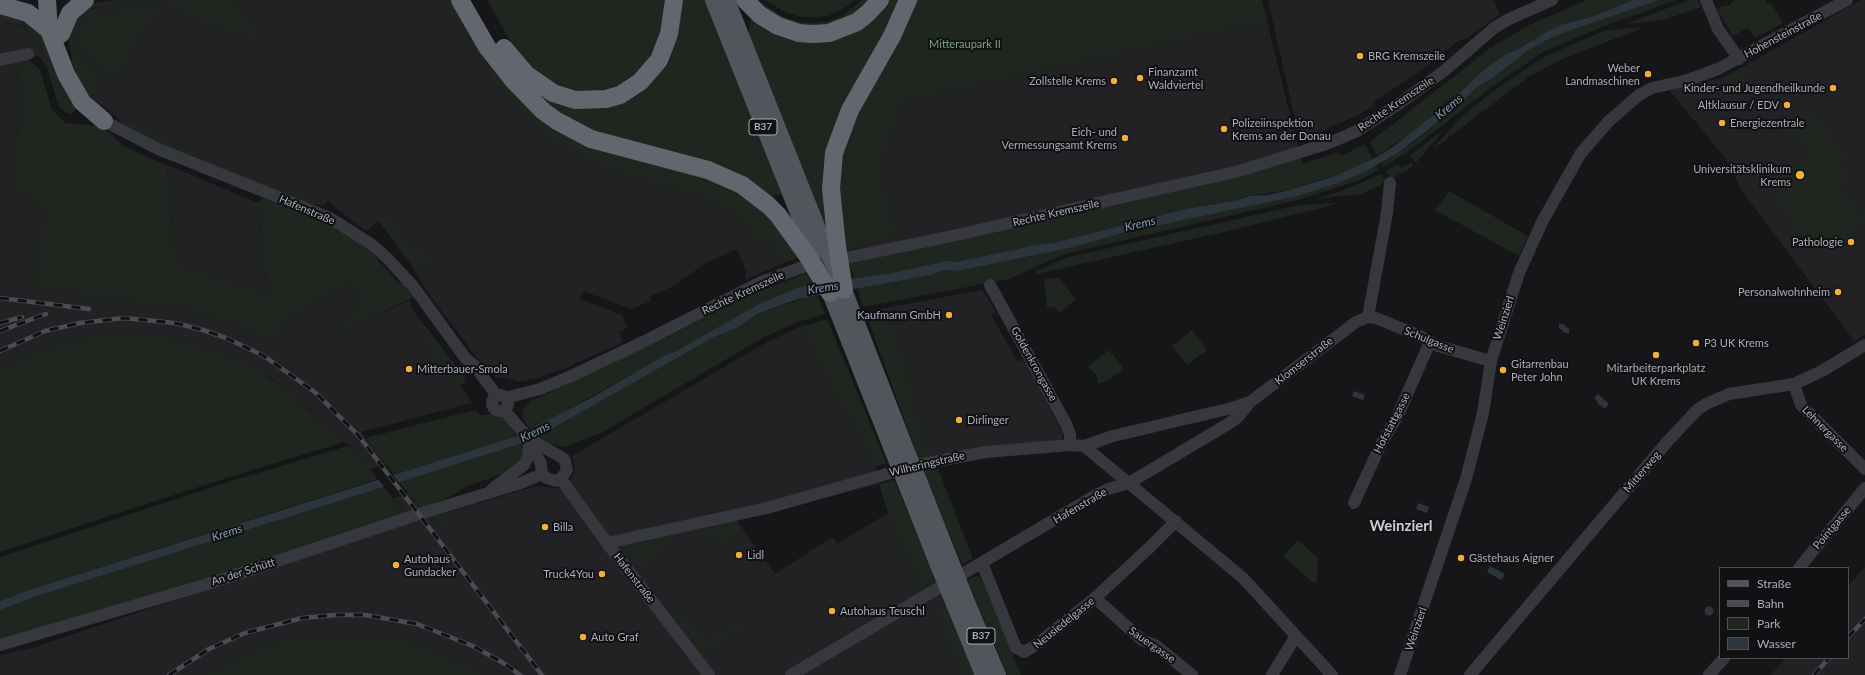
<!DOCTYPE html>
<html>
<head>
<meta charset="utf-8">
<style>
	body { margin:0 }
	#map { position:relative; width:1865px; height:675px; overflow:hidden; background:#161618; font-family:Lato,sans-serif }
	canvas { display:block }
	.legend { position:absolute; left:1719px; top:567px; width:130px; height:92px; box-sizing:border-box; background:#111113; border:1px solid #4d4f55; margin:0; padding:5px 7px; list-style:none; font-size:12px; color:#a8adb8 }
	.legend li { display:flex; align-items:center; gap:8px; height:20px }
	.legend b { width:20px; border:1px solid #4d4f55 }
</style>
</head>
<body>
<div id="map">
<canvas width="1865" height="675"></canvas>
<ul class="legend">
<li><b style="height:5px;background:#53555c"></b>Straße</li>
<li><b style="height:5px;background:#4a4c52"></b>Bahn</li>
<li><b style="height:11px;background:#1e261f"></b>Park</li>
<li><b style="height:11px;background:#2c353c"></b>Wasser</li>
</ul>
</div>
<script>
const ctx = document.querySelector('canvas').getContext('2d');
ctx.lineJoin = 'round';
function paint(path, color) {
  ctx.fillStyle = color;
  ctx.fill(path, 'evenodd');
}
function shape(rows) {
  const path = new Path2D();
  for (const r of rows) {
    if (r.length === 3) {
      path.moveTo(r[0] + r[2], r[1]);
      path.arc(r[0], r[1], r[2], 0, 2 * Math.PI);
      continue;
    }
    path.moveTo(r[0], r[1]);
    for (let i = 2; i < r.length; i += 2) path.lineTo(r[i], r[i + 1]);
  }
  return path;
}
function strokePath(path, color, width, dash) {
  ctx.strokeStyle = color;
  ctx.lineWidth = width;
  ctx.lineCap = dash ? 'butt' : 'round';
  ctx.setLineDash(dash || []);
  ctx.stroke(path);
}
function label(font, color, halo, rows, align = 'center') {
  ctx.font = font + ' Lato,sans-serif';
  ctx.lineWidth = 4;
  ctx.setLineDash([]);
  ctx.textBaseline = 'middle';
  ctx.strokeStyle = halo;
  ctx.fillStyle = color;
  for (const [text, x, y, turn = 0] of rows) {
    ctx.save();
    ctx.translate(x, y);
    ctx.rotate((+turn || 0) * Math.PI / 180);
    ctx.textAlign = isNaN(turn) ? turn : align;
    if (halo) ctx.strokeText(text, 0, 0);
    ctx.fillText(text, 0, 0);
    ctx.restore();
  }
}
const built = shape([
	[140,0,445,0,493,78,704,190,761,224,786,262,745,280,746,270,737,249,706,263,673,286,649,297,651,301,632,309,583,291,580,299,622,315,627,327,619,333,623,342,566,368,538,378,520,382,503,377,498,379,487,371,428,293,412,266,379,221,366,231,328,202,332,195,328,193,322,201,317,202,252,178,162,139,117,117,89,96,92,95,100,82,96,73,77,52,74,46,72,33,75,24,81,15,89,9],
	[1268,0,1493,0,1500,14,1469,37,1457,42,1420,71,1374,102,1375,105,1362,113,1300,141],
	[1861,0,1865,0,1865,335,1854,341,1742,191,1726,159,1669,90,1725,77],
	[0,21,26,27,27,33,35,34,38,47,43,46,45,54,22,60,17,68,18,84,24,84,10,189,27,191,43,212,34,288,160,305,194,311,227,322,272,343,293,314,300,311,317,298,334,294,349,283,363,302,322,340,410,300,411,306,417,316,466,379,461,386,472,403,361,432,385,464,370,469,351,445,344,442,305,405,273,379,238,359,200,345,174,338,147,335,104,334,60,343,38,350,0,369],
	[1267,21,1300,156,1040,222,953,242,849,263,845,248,897,238,882,178,882,168,883,159,904,102],
	[167,165,258,203,268,298,175,263],
	[982,290,996,312,991,315,1018,362,1024,359,1031,371,1063,435,1062,438,1060,440,928,457,903,353,885,308],
	[800,327,875,467,879,484,737,521,775,574,832,537,837,544,888,513,921,589,936,579,944,600,935,607,958,673,957,675,484,675,465,663,413,643,380,636,345,635,319,635,292,639,267,646,238,658,206,675,0,675,0,655,32,648,411,521,393,498,407,493,419,507,431,516,473,505,536,486,557,488,566,484,572,478,575,469,572,456,767,342],
	[1865,567,1865,675,1771,675,1785,658,1848,658,1848,586]
]);
const green = shape([
	[113,0,140,0,89,9,77,19,73,28,74,46,77,52,96,73,100,82,98,92,89,96,79,81,72,61,68,35,79,10,95,3],
	[194,0,232,0,261,38,234,33,186,12,170,10,163,12,153,16,141,28,119,74,114,77,108,75,80,43,78,36,82,26,93,17],
	[445,0,456,0,540,114,716,179,765,208,800,257,766,269,764,267,780,259,771,240,769,238,758,242,746,224,732,209,704,196,620,171,584,158,585,155,568,149,540,129,520,112,493,78],
	[487,0,668,0,659,44,636,77,605,93,564,90,539,76,512,44],
	[680,0,707,0,783,193,781,195,773,196,764,191,575,127,516,77,489,36,541,94,635,95],
	[765,0,855,0,840,11,828,16,814,17,801,17,785,12],
	[862,0,874,0,854,18,813,29,774,19,759,2,784,17,800,22,814,23,829,21,842,16],
	[886,0,903,0,855,90,827,232,748,36,751,18,799,38],
	[913,0,1262,0,1267,21,904,102,883,159,882,168,882,178,897,238,845,248,838,215,838,154],
	[1587,0,1633,0,1591,17,1563,24,1548,31,1520,48,1503,56,1484,70,1410,134,1377,156,1370,142,1489,49,1527,26],
	[1659,0,1676,0,1607,25,1543,52,1493,86,1417,145,1383,168,1381,164,1414,142,1454,110,1475,89,1494,77,1530,49,1555,36],
	[1689,0,1698,0,1701,7,1664,20,1626,24],
	[1735,0,1765,0,1768,4,1771,3,1783,23,1755,38,1750,30,1749,31,1747,28,1733,36,1718,12,1720,7,1729,5],
	[0,12,14,13,44,34,57,75,76,107,74,113,68,114,59,107,46,65,38,56,45,54,43,46,38,47,35,34,28,34,26,26,0,21],
	[1641,27,1640,29,1563,59,1530,76,1436,147,1435,146,1462,116,1496,89,1545,56,1604,31],
	[22,60,28,60,40,69,52,110,65,123,100,126,111,134,123,146,167,166,175,263,268,297,258,203,263,198,328,223,346,234,368,249,399,283,404,284,414,297,321,341,363,302,348,283,334,294,317,298,300,311,293,314,272,343,227,322,194,311,160,305,34,288,43,212,27,191,10,190,24,85,18,84,17,68],
	[0,66,3,67,5,74,0,84],
	[1741,68,1747,75,1731,86,1729,85,1725,77],
	[1812,109,1846,159,1847,162,1840,166,1849,179,1841,184,1857,208,1853,217,1854,221,1862,225,1819,252,1813,252,1780,206,1779,195,1785,191,1779,181,1773,185,1771,182,1810,156,1790,126,1806,115,1805,113],
	[117,117,219,164,317,202,322,201,327,193,331,192,332,195,324,205,309,204,161,145,123,125],
	[1442,131,1442,132,1416,163,1410,155],
	[1365,144,1373,159,1350,170,1293,189,1243,197,1239,200,1186,209,1053,243,1036,245,957,262,941,262,892,273,854,278,849,263,1040,222,1300,156,1303,164,1339,152,1341,156],
	[1411,163,1413,166,1390,180,1386,171,1398,164,1401,168],
	[1377,166,1379,170,1360,180,1298,200,1064,254,1009,279,863,307,857,287,930,275,944,270,959,271,1069,248,1122,232,1197,215,1223,212,1336,184],
	[1381,174,1386,182,1362,194,1314,199,1339,192],
	[1449,191,1528,236,1519,256,1435,210],
	[1339,203,1326,207,1219,233,1037,274,1036,271,1065,258,1299,205],
	[1865,208,1865,220,1860,221,1857,218,1857,215],
	[387,215,416,253,421,250,433,256,433,261,412,266,379,221],
	[808,273,813,284,781,294,763,302,739,317,673,353,667,354,656,361,531,430,523,419,522,411,531,401,667,337,748,295],
	[1058,277,1076,299,1059,313,1054,307,1047,307,1044,280],
	[817,294,825,314,798,322,764,337,601,433,563,447,545,442,537,437,716,336,737,328,757,314],
	[885,308,903,353,928,457,919,459,865,312],
	[827,319,883,455,886,463,875,467,800,327],
	[426,327,466,379,459,387,418,334],
	[1192,330,1207,350,1187,365,1172,346],
	[104,334,147,335,174,338,200,345,238,359,256,368,291,393,344,442,223,479,0,552,0,369,38,350,60,343],
	[1109,350,1124,369,1107,381,1098,384,1096,374,1087,367],
	[475,410,480,415,501,414,517,436,394,475,366,438],
	[521,444,524,454,520,461,504,473,465,487,463,489,449,497,420,508,399,482],
	[351,445,378,479,32,589,0,601,0,557,225,483],
	[937,466,973,559,962,564,923,469],
	[894,480,936,579,921,589,888,513,879,484],
	[384,487,404,513,209,578,0,639,0,610,34,597],
	[592,508,604,524,608,518,609,523,607,527,603,528,599,524],
	[445,514,455,516,440,527,432,518],
	[737,521,743,530,721,545,714,534,700,537,698,534,698,529],
	[676,534,678,537,647,560,651,566,644,572,624,547,625,545],
	[1298,540,1318,558,1317,582,1314,583,1283,557],
	[977,576,981,578,1021,675,1007,675,968,581,970,578],
	[944,600,975,675,957,675,958,673,935,607],
	[774,607,704,653,675,615,677,611,681,610,706,641,741,619,747,620],
	[319,635,380,636,413,643,465,663,484,675,206,675,238,658,267,646,291,639]
]);
const water = shape([
	[1633,0,1659,0,1555,36,1530,49,1494,77,1475,89,1454,110,1398,153,1365,172,1336,184,1297,196,1122,233,1069,248,958,271,944,270,931,275,798,299,757,314,737,328,716,336,530,441,34,597,0,610,0,601,32,589,517,436,591,398,667,354,673,353,763,302,797,288,813,284,892,273,946,261,957,262,1036,245,1053,243,1186,209,1239,200,1249,196,1268,195,1293,189,1335,176,1373,159,1393,147,1443,107,1484,70,1503,56,1520,48,1548,31,1563,24,1591,17],
	[1559,324,1563,324,1569,329,1569,333,1565,333,1559,328],
	[1354,391,1365,395,1363,400,1352,396],
	[1598,394,1609,404,1605,409,1597,403,1598,402,1594,398],
	[1418,503,1429,507,1427,513,1416,509],
	[1490,566,1505,574,1501,580,1487,572],
	[1709,611,4.5]
]);
const pier = shape([
	[392,473,400,484,385,488,377,478]
]);
const minor = shape([
	[1706,0,1718,29,1739,59],
	[0,60,28,54],
	[104,121,158,149,330,218,371,244,386,257,413,286,466,359,474,365,497,396],
	[990,285,1066,424,1070,434,1070,445],
	[1368,317,1387,213,1390,183],
	[1794,384,1801,405,1865,469],
	[500,403,8],
	[505,398,540,389,569,377,643,342,761,282,803,267,952,236,1239,171,1329,143,1357,131,1400,103,1444,71,1494,28,1509,19,1552,0],
	[504,410,529,439,541,464,542,474,546,478,556,481,561,479,567,470,565,461,563,458,529,439],
	[1084,446,1243,578,1332,675],
	[561,479,607,543,709,675],
	[492,489,524,465,528,457,529,441],
	[1354,503,1381,444,1397,417,1430,342],
	[607,543,767,508,922,464,986,452,1070,445,1084,446,1113,436,1232,408,1250,402],
	[982,563,1016,648,1024,652,1036,645,1095,598,1149,548,1176,521],
	[1799,568,1865,488],
	[1095,598,1142,640,1155,645,1192,675],
	[0,645,211,583,419,514,521,483,542,474],
	[791,675,1098,494,1108,489,1129,483,1228,424,1238,417,1250,402,1356,322,1368,317,1376,318,1420,336,1438,346,1491,361],
	[1272,675,1296,636],
	[1400,675,1466,479,1483,413,1491,361,1519,273,1543,220,1581,153,1609,121,1639,95,1652,88,1688,80,1718,69,1847,0],
	[1470,675,1668,441,1697,410,1706,404,1729,394,1794,384,1822,371,1865,345],
	[1709,675,1724,658]
]);
const major = shape([
	[713,0,814,253],
	[727,0,826,249],
	[844,290,906,449],
	[830,293,893,452],
	[920,483,950,559],
	[907,487,938,565],
	[965,597,998,675],
	[954,604,983,675]
]);
const highway = shape([
	[47,0,49,30,66,74,82,102,104,121],
	[460,0,487,47,513,80,543,111,557,121,591,139,708,170,742,185,768,205,778,215,807,255],
	[745,0,760,15,778,26,799,33,813,34,829,33,857,22,868,13,880,0],
	[0,5,28,13,49,30],
	[61,34,70,13,85,0],
	[504,48,527,75,553,93,575,100,606,99,620,95,640,82,659,60,669,34,674,0],
	[837,246,831,189,834,153,850,110,892,36,908,0]
]);
const rail = shape([
	[0,298,89,309],
	[0,323,22,317],
	[0,331,46,314],
	[0,351,45,331,80,323,124,318,175,323,203,330,226,338,264,356,316,393,358,435,542,675],
	[1848,637,1865,619],
	[169,675,209,649,245,633,302,618,335,615,365,615,417,624,473,646,505,664,520,675],
	[1814,675,1829,658]
]);
const majorBridge = shape([
	[826,249,838,275],
	[906,449,920,483],
	[893,452,907,487],
	[950,559,965,597],
	[938,565,954,604]
]);
const highwayBridge = shape([
	[837,246,844,290],
	[807,255,830,293]
]);
const markers = [
	[1360,56,4,"#f2b134"],
	[1648,74,4,"#f2b134"],
	[1140,78,4,"#f2b134"],
	[1114,81,4,"#f2b134"],
	[1833,88,4,"#f2b134"],
	[1787,105,4,"#f2b134"],
	[1722,123,4,"#f2b134"],
	[1224,129,4,"#f2b134"],
	[1125,138,4,"#f2b134"],
	[1800,175,5,"#f2b134"],
	[1851,242,4,"#f2b134"],
	[1838,292,4,"#f2b134"],
	[949,315,4,"#f2b134"],
	[1696,343,4,"#f2b134"],
	[1656,355,4,"#f2b134"],
	[409,369,4,"#f2b134"],
	[1503,370,4,"#f2b134"],
	[959,420,4,"#f2b134"],
	[545,527,4,"#f2b134"],
	[739,555,4,"#f2b134"],
	[1461,558,4,"#f2b134"],
	[396,565,4,"#f2b134"],
	[602,574,4,"#f2b134"],
	[832,611,4,"#f2b134"],
	[583,637,4,"#f2b134"]
];
const shields = [
	[763,127,28],
	[981,636,28]
];
const shieldNames = [
	["B37",763,127],
	["B37",981,636]
];
const streetNames = [
	["Hohensteinstraße",1783,35,-28],
	["Rechte Kremszeile",1396,104,-34],
	["Hafenstraße",307,210,23],
	["Rechte Kremszeile",1056,213,-13],
	["Rechte Kremszeile",743,293,-25],
	["Weinzierl",1504,318,-72],
	["Schulgasse",1429,340,22],
	["Klomserstraße",1304,361,-38],
	["Goldenkrongasse",1034,364,61],
	["Hofstattgasse",1392,423,-63],
	["Lehnergasse",1825,429,45],
	["Wilheringstraße",927,464,-13],
	["Mitterweg",1642,472,-50],
	["Hafenstraße",1080,506,-30],
	["Pointgasse",1832,528,-50],
	["An der Schütt",243,572,-18],
	["Hafenstraße",634,578,52],
	["Neusiedelgasse",1064,623,-39],
	["Weinzierl",1416,629,-71],
	["Sauergasse",1152,645,35]
];
const parkNames = [
	["Mitteraupark II",965,44]
];
const poiNames = [
	["BRG Kremszeile",1368,56],
	["Weber",1640,68,"right"],
	["Landmaschinen",1640,81,"right"],
	["Finanzamt",1148,72],
	["Waldviertel",1148,85],
	["Zollstelle Krems",1106,81,"right"],
	["Kinder- und Jugendheilkunde",1825,88,"right"],
	["Altklausur / EDV",1779,105,"right"],
	["Polizeiinspektion",1232,123],
	["Krems an der Donau",1232,136],
	["Energiezentrale",1730,123],
	["Eich- und",1117,132,"right"],
	["Vermessungsamt Krems",1117,145,"right"],
	["Universitätsklinikum",1791,169,"right"],
	["Krems",1791,182,"right"],
	["Pathologie",1843,242,"right"],
	["Personalwohnheim",1830,292,"right"],
	["Kaufmann GmbH",941,315,"right"],
	["P3 UK Krems",1704,343],
	["Gitarrenbau",1511,364],
	["Peter John",1511,377],
	["Mitarbeiterparkplatz",1656,368,"center"],
	["UK Krems",1656,381,"center"],
	["Mitterbauer-Smola",417,369],
	["Dirlinger",967,420],
	["Billa",553,527],
	["Lidl",747,555],
	["Gästehaus Aigner",1469,558],
	["Autohaus",404,559],
	["Gundacker",404,572],
	["Truck4You",594,574,"right"],
	["Autohaus Teuschl",840,611],
	["Auto Graf",591,637]
];
const waterNames = [
	["Krems",1449,107,-40],
	["Krems",1140,224,-13],
	["Krems",823,288,-9],
	["Krems",535,432,-26],
	["Krems",227,533,-18]
];
const districtNames = [
	["Weinzierl",1401,526]
];
paint(built, '#222225');
paint(green, '#1e261f');
paint(water, '#2c353c');
paint(pier, '#161618');
strokePath(minor, '#37383d', 12);
strokePath(major, '#53555c', 16);
strokePath(highway, '#63666e', 18);
strokePath(rail, '#4a4c52', 4.5);
strokePath(rail, '#111113', 3, [9]);
strokePath(majorBridge, '#53555c', 16);
strokePath(highwayBridge, '#63666e', 18);
for (const [x, y, r, color] of markers) {
  const dot = new Path2D();
  dot.arc(x, y, r, 0, 2 * Math.PI);
  ctx.fillStyle = color;
  ctx.fill(dot);
  strokePath(dot, '#111113', 1.5);
}
for (const [x, y, w] of shields) {
  const box = new Path2D();
  box.roundRect(x - w / 2, y - 8, w, 16, 3);
  ctx.fillStyle = '#111113';
  ctx.fill(box);
  strokePath(box, '#a8adb8', 1);
}
label('bold 10px', '#a8adb8', null, shieldNames);
label('11px', '#a8adb8', '#111113', streetNames);
label('11px', '#7fa381', '#111113', parkNames);
label('11px', '#a8adb8', '#111113', poiNames, 'left');
label('italic 12px', '#7f9bb3', '#111113', waterNames);
label('bold 15px', '#c9ccd4', '#111113', districtNames);
</script>
</body>
</html>
